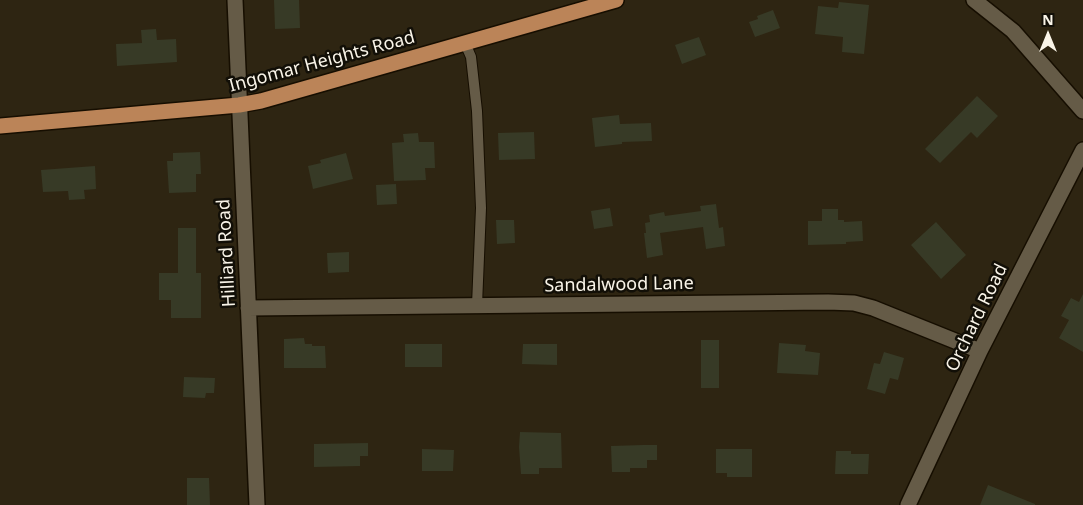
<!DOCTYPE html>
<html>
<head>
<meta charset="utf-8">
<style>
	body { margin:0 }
	#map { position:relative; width:1083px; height:505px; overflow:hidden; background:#2e2512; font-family:"Noto Sans",sans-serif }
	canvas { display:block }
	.north { position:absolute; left:1023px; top:10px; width:50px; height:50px; -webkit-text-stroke:4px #120f07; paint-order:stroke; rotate:0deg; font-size:14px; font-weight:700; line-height:20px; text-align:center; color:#f9f4e8 }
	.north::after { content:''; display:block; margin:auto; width:18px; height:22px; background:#f9f4e8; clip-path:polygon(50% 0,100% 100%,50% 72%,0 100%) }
</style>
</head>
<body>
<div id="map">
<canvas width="1083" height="505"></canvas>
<div class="north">N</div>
</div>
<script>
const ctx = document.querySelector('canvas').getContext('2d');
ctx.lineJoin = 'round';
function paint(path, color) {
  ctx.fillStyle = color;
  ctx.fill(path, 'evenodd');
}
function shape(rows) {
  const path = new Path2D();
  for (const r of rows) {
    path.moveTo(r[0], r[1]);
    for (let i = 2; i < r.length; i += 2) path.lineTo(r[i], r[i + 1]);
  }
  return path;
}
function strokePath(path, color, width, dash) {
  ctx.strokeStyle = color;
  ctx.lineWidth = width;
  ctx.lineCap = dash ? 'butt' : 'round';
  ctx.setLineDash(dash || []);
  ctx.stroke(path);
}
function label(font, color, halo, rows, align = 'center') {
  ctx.font = font + ' "Noto Sans",sans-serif';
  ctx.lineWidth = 5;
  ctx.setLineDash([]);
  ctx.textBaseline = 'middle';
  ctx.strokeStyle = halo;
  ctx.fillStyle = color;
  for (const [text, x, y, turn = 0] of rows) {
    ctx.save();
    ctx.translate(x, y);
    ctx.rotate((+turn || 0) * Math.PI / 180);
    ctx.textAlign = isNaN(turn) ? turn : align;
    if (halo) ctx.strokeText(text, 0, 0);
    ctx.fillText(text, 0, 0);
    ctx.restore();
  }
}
const building = shape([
	[274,0,299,0,300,28,275,29],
	[839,2,869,5,864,54,842,52,843,37,815,34,818,6,838,8],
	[773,10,780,28,755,37,749,22,758,19,757,16],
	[156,29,157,40,176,39,177,62,117,66,116,44,142,43,141,30],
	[699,37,706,55,682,64,675,45],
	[977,96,998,116,977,138,971,132,940,163,925,149],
	[619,115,620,124,651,123,652,141,622,142,622,144,595,147,592,118],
	[534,132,535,159,499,160,498,133],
	[418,133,419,142,434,142,435,168,425,168,426,180,394,181,392,143,404,142,403,134],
	[200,152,201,174,196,174,196,192,169,193,167,161,173,161,173,153],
	[346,153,353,179,313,189,308,166,321,163,320,160],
	[95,166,96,189,84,190,85,199,69,200,68,191,43,192,41,170],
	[396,184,397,204,377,205,376,185],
	[716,204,719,228,723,227,725,246,706,249,703,227,660,233,663,255,647,258,644,233,646,233,645,223,650,222,649,215,664,212,665,216,701,211,700,206],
	[610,208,613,226,594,229,591,211],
	[822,209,838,209,838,220,844,220,844,222,862,221,863,241,846,242,846,244,808,245,808,221,822,221],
	[496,220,514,220,515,243,497,244],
	[936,222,966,255,941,279,911,245],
	[178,228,196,228,196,273,201,273,201,318,171,318,171,300,159,300,159,273,178,273],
	[349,252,349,272,328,273,327,253],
	[1083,294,1083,352,1059,338,1069,320,1061,316,1071,298,1079,302],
	[304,338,305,344,312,344,312,346,325,346,326,368,284,368,284,339],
	[701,340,719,340,719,388,701,388],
	[779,343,806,345,805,351,820,353,818,375,777,373],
	[405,344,442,344,442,367,405,367],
	[523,344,557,344,557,365,522,364],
	[884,352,904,358,898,380,890,378,885,394,867,389,874,363,880,364],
	[184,377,215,378,214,393,206,393,205,398,183,397],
	[520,432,561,433,562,468,539,468,539,474,521,474,519,447],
	[368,443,368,456,360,456,360,466,314,467,314,444],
	[643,445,657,445,657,460,647,460,647,468,630,468,630,472,612,472,611,446],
	[422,449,454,450,453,471,422,471],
	[716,449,752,449,752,477,727,477,727,473,716,473],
	[836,451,851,451,851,454,869,454,868,474,835,474],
	[187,478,209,478,210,505,187,505],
	[988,485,1035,504,1035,505,980,505]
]);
const lane = shape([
	[465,43,471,57,477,111,481,208,477,305]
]);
const street = shape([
	[235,0,257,505],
	[248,308,828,302,854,303,873,308,980,351],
	[908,505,980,351,1083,150]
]);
const secondary = shape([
	[974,0,1013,31,1083,111]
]);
const primary = shape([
	[0,126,239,105,261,101,616,0]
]);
const streetNames = [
	["Ingomar Heights Road",322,62,-15],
	["Hilliard Road",227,253,-93],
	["Sandalwood Lane",619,285,-1],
	["Orchard Road",977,318,-64]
];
paint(building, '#373a26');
strokePath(lane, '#160e00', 12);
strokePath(street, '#160e00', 18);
strokePath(secondary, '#160e00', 18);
strokePath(primary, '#160e00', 18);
strokePath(lane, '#655b47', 10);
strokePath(street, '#655b47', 15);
strokePath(secondary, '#655b47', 15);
strokePath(primary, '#bb8458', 15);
label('18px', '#f9f4e8', '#120f07', streetNames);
</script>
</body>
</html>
